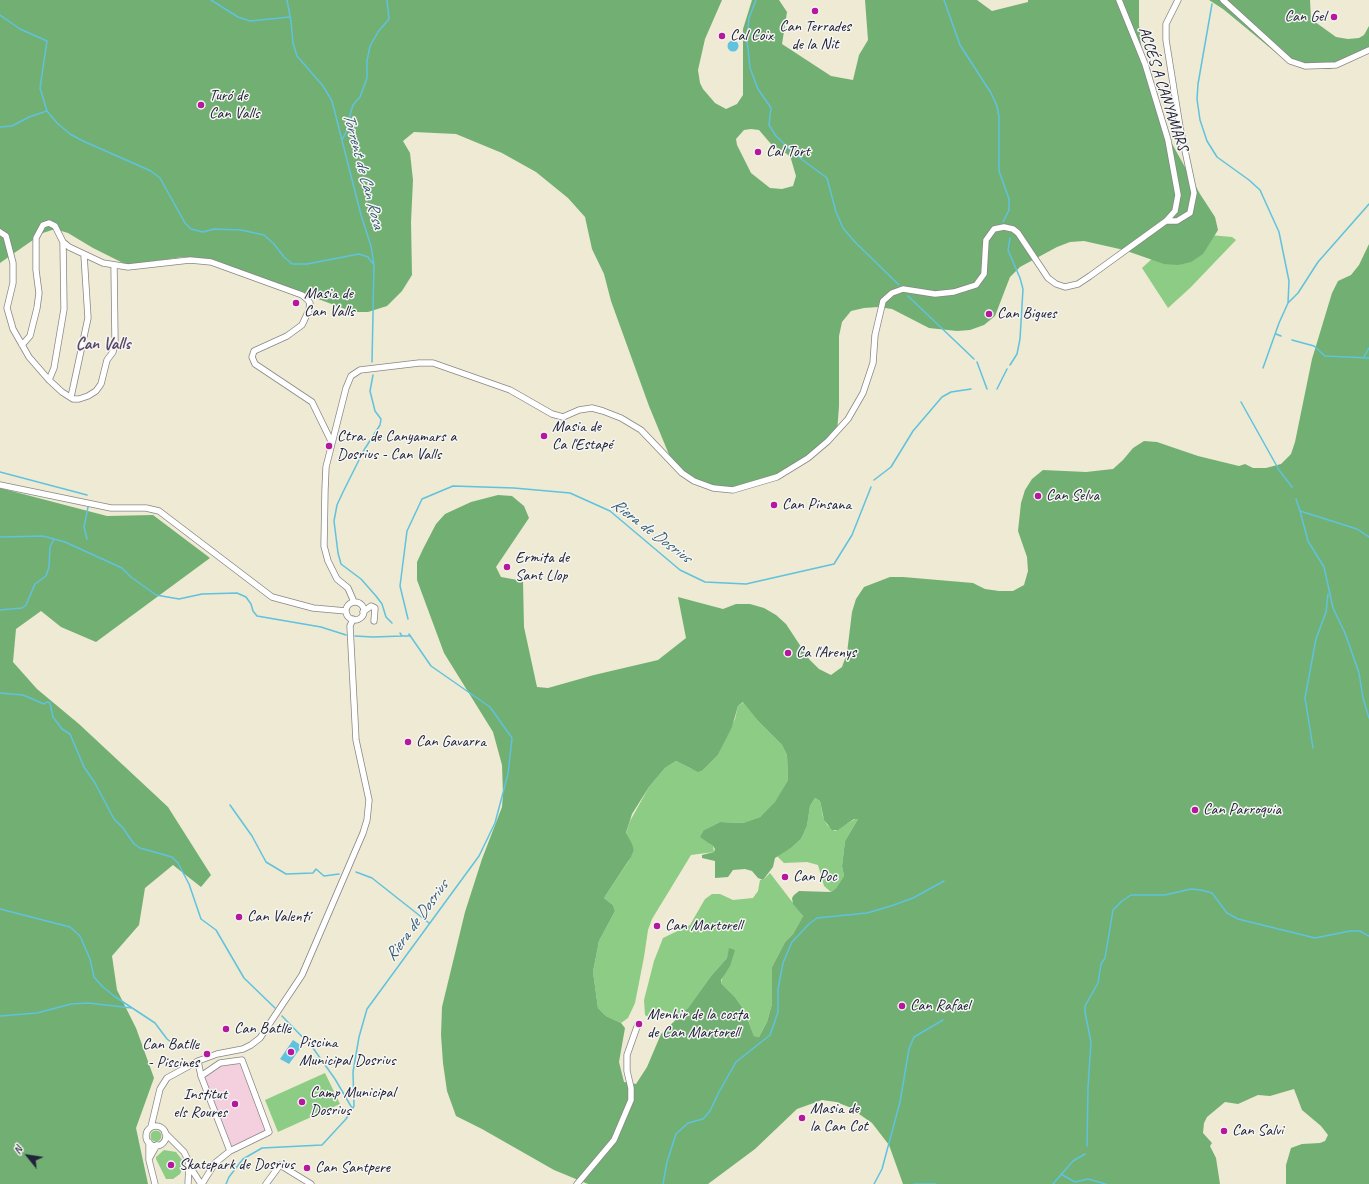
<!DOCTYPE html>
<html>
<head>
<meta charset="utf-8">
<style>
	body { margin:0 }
	#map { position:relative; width:1369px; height:1184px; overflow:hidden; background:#eeead3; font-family:Caveat,sans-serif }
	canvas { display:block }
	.north { position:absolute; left:8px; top:1136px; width:40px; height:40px; -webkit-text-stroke:3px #f6f6f2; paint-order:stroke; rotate:300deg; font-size:11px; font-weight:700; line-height:16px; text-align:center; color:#22223b }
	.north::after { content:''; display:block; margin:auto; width:14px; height:18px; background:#22223b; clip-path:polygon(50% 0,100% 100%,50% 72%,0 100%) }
</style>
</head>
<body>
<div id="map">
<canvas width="1369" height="1184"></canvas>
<div class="north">N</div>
</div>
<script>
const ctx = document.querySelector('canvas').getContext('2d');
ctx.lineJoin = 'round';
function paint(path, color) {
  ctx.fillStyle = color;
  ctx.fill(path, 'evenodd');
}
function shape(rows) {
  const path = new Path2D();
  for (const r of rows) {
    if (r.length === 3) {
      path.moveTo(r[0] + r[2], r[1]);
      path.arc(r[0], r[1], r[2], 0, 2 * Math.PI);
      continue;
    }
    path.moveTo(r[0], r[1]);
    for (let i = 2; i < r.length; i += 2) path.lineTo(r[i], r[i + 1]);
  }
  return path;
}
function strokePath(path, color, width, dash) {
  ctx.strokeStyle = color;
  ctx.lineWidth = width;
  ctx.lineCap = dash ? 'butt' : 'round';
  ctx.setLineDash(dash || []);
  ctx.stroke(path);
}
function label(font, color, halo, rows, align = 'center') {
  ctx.font = font + ' Caveat,sans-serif';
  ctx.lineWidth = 3;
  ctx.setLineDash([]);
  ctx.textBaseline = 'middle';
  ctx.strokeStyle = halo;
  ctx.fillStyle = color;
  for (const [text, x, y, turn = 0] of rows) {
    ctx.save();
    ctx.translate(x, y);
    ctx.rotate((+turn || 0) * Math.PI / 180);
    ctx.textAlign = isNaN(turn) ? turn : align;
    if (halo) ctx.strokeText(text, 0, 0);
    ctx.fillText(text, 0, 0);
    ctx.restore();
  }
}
const built = shape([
	[239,1063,266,1130,232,1147,204,1077,219,1066]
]);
const green = shape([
	[1198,234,1232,237,1236,240,1190,288,1168,308,1142,268,1155,256],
	[744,702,759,722,782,745,787,755,788,780,775,803,760,817,743,823,720,822,704,830,710,844,713,846,714,852,691,855,652,919,648,930,644,957,635,1003,628,1018,621,1023,606,1016,598,1008,593,972,599,941,615,911,613,905,604,898,628,862,634,850,626,834,630,821,649,787,665,768,676,761,692,769,703,770,718,755,735,719,738,706],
	[815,798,820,801,823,817,827,825,835,831,855,819,858,819,845,841,842,866,844,876,836,888,831,892,824,886,818,865,807,862,784,863,777,856,791,848,801,839,807,826,810,806],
	[770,873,803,916,793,934,785,942,772,967,772,1004,767,1022,759,1037,754,1036,744,1010,735,997,721,983,730,948,727,958,711,976,688,1008,680,1017,662,1010,656,1011,648,1017,645,1015,644,1000,654,961,663,938,690,925,705,899,712,894,720,894,733,900,753,898,758,891,760,880,763,880],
	[325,1073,340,1104,278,1132,265,1100],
	[156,1136,5.5],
	[164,1150,176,1152,183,1161,184,1165,180,1174,173,1179,166,1179,156,1159,156,1157]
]);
const forest = shape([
	[0,0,722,0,705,39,698,70,700,83,703,89,715,103,726,109,737,104,743,95,743,29,752,0,779,0,787,12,782,44,831,76,853,80,859,55,868,40,865,0,977,0,992,11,1028,2,1028,0,1139,0,1139,25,1142,53,1166,133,1200,194,1215,217,1218,230,1203,254,1191,262,1178,265,1164,264,1124,250,1084,241,1070,242,1057,247,1020,267,1010,277,995,316,984,325,970,330,957,331,929,328,892,309,878,307,864,308,851,311,842,322,839,336,839,406,837,433,828,444,780,473,728,491,689,478,670,457,649,406,611,301,604,274,592,249,585,217,568,198,536,172,502,153,456,134,414,132,403,141,410,153,413,180,411,222,412,275,402,291,387,306,368,312,353,312,211,259,183,257,127,265,93,248,68,233,55,229,43,233,0,263],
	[751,129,759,130,771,144,787,154,791,159,796,176,793,186,782,189,770,188,751,173,737,145,736,139,744,130],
	[1209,0,1310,0,1311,19,1336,37,1348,39,1359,38,1364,35,1369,26,1369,52,1330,69,1309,69,1299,67,1280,56,1223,9],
	[1369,244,1369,1184,1286,1184,1286,1165,1291,1148,1302,1144,1320,1143,1325,1141,1328,1135,1321,1126,1302,1110,1294,1089,1270,1096,1258,1095,1238,1104,1225,1102,1207,1117,1204,1123,1203,1133,1212,1143,1210,1146,1216,1158,1220,1184,903,1184,889,1145,872,1123,849,1107,836,1102,822,1100,797,1109,755,1149,708,1184,588,1184,554,1170,482,1129,456,1116,447,1091,443,1063,441,1035,442,1007,465,912,482,859,502,807,503,794,502,765,493,732,444,653,417,580,417,562,423,549,436,524,445,514,471,502,498,495,512,496,524,506,529,518,496,567,501,577,523,581,524,627,537,687,548,688,594,675,658,660,686,638,678,597,723,609,736,604,750,604,764,608,776,615,786,624,809,659,819,669,831,675,842,667,847,653,852,612,856,599,864,587,890,577,903,577,973,583,985,589,999,591,1013,591,1024,585,1028,571,1027,557,1018,531,1021,503,1025,490,1032,479,1043,470,1086,472,1113,469,1123,460,1133,448,1144,441,1157,442,1198,456,1239,466,1245,464,1253,468,1266,468,1281,464,1291,454,1295,442,1312,359,1332,293,1338,281,1351,275,1359,265],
	[743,702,759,722,782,745,787,755,788,780,775,802,760,817,743,823,720,822,704,830,700,837,713,846,715,849,714,852,702,855,702,858,715,861,715,878,728,877,733,870,745,869,752,871,758,878,763,880,773,867,775,858,791,848,801,839,807,826,810,806,815,798,820,801,824,820,832,830,838,830,854,819,858,819,845,841,842,866,844,876,836,888,831,892,799,891,794,895,792,898,793,904,803,916,793,934,785,942,772,967,772,1004,767,1022,759,1037,754,1036,744,1010,735,997,721,983,721,980,730,966,735,950,729,948,727,958,711,976,688,1008,661,1034,647,1067,636,1084,624,1082,619,1062,625,1028,621,1023,606,1016,598,1008,593,972,599,941,615,911,613,905,604,898,631,857,634,850,632,844,626,833,632,814,649,787,665,768,676,761,698,772,703,770,718,755,732,727,738,706],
	[0,488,107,516,153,515,210,558,96,642,61,627,41,611,16,629,13,662,37,689,79,724,168,807,211,875,201,887,173,865,145,888,139,925,112,956,117,990,136,1028,154,1078,136,1128,148,1184,0,1184]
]);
const water = shape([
	[733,46,5.5],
	[293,1040,302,1046,289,1064,280,1059]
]);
const stream = shape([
	[211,0,238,17,250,21,290,17],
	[287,0,291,21,293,43,297,56,323,86,332,101,361,215,371,246,374,265,372,362],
	[756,0,749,18,747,39,750,68,758,89,771,108,769,125,776,136,796,155,827,178,836,212,843,228,854,241,899,285],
	[944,0,960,45,991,93,997,106,999,117,999,171,1009,199,1009,210,1003,222],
	[1212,4,1198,84,1197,99,1200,120,1207,141,1217,157,1249,180,1260,190,1279,232,1289,281,1288,303,1279,323,1263,368],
	[0,15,20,29,47,41,40,88,47,111,57,123,70,134,83,141,151,171,160,178,185,223,191,229,203,232,214,229,241,230,264,235,274,244,284,257,292,264,307,264,359,254,368,257,374,265],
	[0,127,12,126,29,117,47,111],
	[342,140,349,126,350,115,353,105,360,97,367,78,367,61,370,46,378,32,389,19,387,0],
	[908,296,974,359],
	[1288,303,1298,293,1318,262,1369,204],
	[1276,334,1281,336],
	[1292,340,1314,346,1325,356,1369,358],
	[1364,357,1369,348],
	[977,362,987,389],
	[1010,365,1017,354,1020,339,1023,289,1020,278,1008,250,1010,238],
	[373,375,370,391,375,411,381,419,380,425,364,450,343,492,337,505,334,521,338,553,341,564,361,579,376,596,382,604,386,617,392,623],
	[997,389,1007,369],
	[1241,402,1279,470,1292,487],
	[0,472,87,495],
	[874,480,891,467,913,431,942,397,951,392,971,389],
	[1296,499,1300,511,1357,529,1369,537],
	[1300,511,1308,541,1324,567,1333,608,1345,633,1359,673,1363,698,1369,718],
	[0,537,43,536,65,542,122,568,131,577,156,595,179,599,202,594,237,593,246,597,251,604,253,611,257,616,321,627,346,635],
	[87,539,84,527,88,507],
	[0,610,22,608,26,605,35,584,46,576,49,567,50,547,54,539],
	[408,619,400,586,407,531,422,499,453,486,514,488,570,493,610,511,680,570,705,582,746,584,834,564,852,535,871,487],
	[400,633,402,636,409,636],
	[355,636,373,637,402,636],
	[0,693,23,695,44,704,47,702,50,703,53,717,62,729,70,734,84,767,95,783,114,819,123,828,134,844,140,848,172,857,178,863,189,884,201,919,216,930,244,978,275,1008],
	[1313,748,1305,698,1316,639,1326,612,1328,594],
	[230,805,252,836,266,862,286,874,313,873,316,869,324,876,339,874],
	[356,872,372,878,429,923],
	[0,909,70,927,80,936,90,959,94,977,102,986,114,996,155,1023,167,1039,179,1048],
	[0,1016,37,1013,71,1004,88,1003,132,1008],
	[282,1016,313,1048,335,1079,352,1108],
	[1087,1146,1088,1087,1091,1042,1085,1012,1085,1006,1098,983,1101,964,1105,958,1113,910,1122,901,1131,895,1165,895,1191,889,1201,890,1212,893,1227,913,1238,919,1315,938,1350,931,1360,931,1369,936],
	[1061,1174,1075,1182,1088,1179,1106,1184],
	[226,1184,229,1177,243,1159,262,1148,322,1145,346,1119,354,1106,353,1072,359,1037,367,1009,479,856,495,823,508,774,512,738,490,707,431,666,409,634],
	[663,1184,667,1162,676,1134,688,1123,703,1119,710,1111,719,1092,736,1062,770,1035,778,1012,778,989,783,963,792,942,809,924,817,918,867,913,891,906,913,898,944,881],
	[874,1184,882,1169,900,1102,909,1049,914,1037,943,1020],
	[914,1184,936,1184],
	[1053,1184,1073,1161,1085,1154]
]);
const minor = shape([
	[1223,0,1290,61,1305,66,1336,65,1369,50],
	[1166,221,1177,221,1190,213,1194,193,1180,127,1166,40,1166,24,1178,0],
	[0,232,6,236,13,263,13,283,7,308,13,329,29,357,49,380,62,392,73,399,79,399,88,396,96,391,101,384,107,360,113,352,115,340,114,265],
	[22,345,30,336,37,308,39,293,36,270,36,238,43,225,49,223,55,226,63,242,69,247,103,263,128,267,190,260,211,262,302,295,307,299,310,303,309,310,302,325,287,336,254,351,252,357,255,364,312,402,332,443],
	[49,380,54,368,64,309,63,242],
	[71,397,88,318,84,255],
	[0,485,111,508,146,508,159,511,272,597,313,608,346,611],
	[354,602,348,588,337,579,328,561,324,546,325,490,326,467,346,388,351,376,360,370,419,363,433,363,510,390,552,414,563,417,579,410,592,408,603,411,621,418,641,430,682,473,694,481,713,488,733,490,777,477,808,458,828,441,848,419,863,393,873,363,875,335,883,301,892,293,903,289,935,294,954,292,976,285,984,274,986,240,994,229,1004,227,1013,229,1018,233,1048,278,1056,284,1065,287,1078,284,1090,276,1166,221,1175,211,1178,195,1168,140,1145,64,1119,0],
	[355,611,9],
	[363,612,371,606,375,608,374,621],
	[198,1061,201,1076,230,1151,215,1163,202,1184],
	[201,1076,220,1063,242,1060,269,1132,230,1151],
	[156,1136,10],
	[151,1127,160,1089,167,1078,198,1061,217,1054,243,1049,251,1045,260,1038,302,975,363,833,367,820,369,800,356,740,350,626,353,619],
	[165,1133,184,1152,187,1158,189,1165,188,1184],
	[149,1142,149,1160,155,1184],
	[149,1159,157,1145],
	[190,1167,201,1184],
	[266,1184,280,1165,311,1184],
	[577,1184,614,1140,631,1100,631,1088,627,1071,627,1055,638,1024]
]);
const markers = [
	[815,11,4,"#b5179e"],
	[1334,17,4,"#b5179e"],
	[722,36,4,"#b5179e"],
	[201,105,4,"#b5179e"],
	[758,152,4,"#b5179e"],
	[296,303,4,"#b5179e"],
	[989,314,4,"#b5179e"],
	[544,436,4,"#b5179e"],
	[329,446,4,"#b5179e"],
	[1038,496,4,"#b5179e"],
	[774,505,4,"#b5179e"],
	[507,567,4,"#b5179e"],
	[788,653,4,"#b5179e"],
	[408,742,4,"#b5179e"],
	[1195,810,4,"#b5179e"],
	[785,877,4,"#b5179e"],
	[239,917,4,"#b5179e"],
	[657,926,4,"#b5179e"],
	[902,1006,4,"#b5179e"],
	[639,1024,4,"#b5179e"],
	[226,1029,4,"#b5179e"],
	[291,1052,4,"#b5179e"],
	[207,1054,4,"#b5179e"],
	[302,1102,4,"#b5179e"],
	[235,1104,4,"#b5179e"],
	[802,1118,4,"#b5179e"],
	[1224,1131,4,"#b5179e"],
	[171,1165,4,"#b5179e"],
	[307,1168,4,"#b5179e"]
];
const poiNames = [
	["Can Gel",1326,17,"right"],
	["Can Terrades",815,27,"center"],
	["de la Nit",815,45,"center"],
	["Cal Coix",730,36],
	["Turó de",209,96],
	["Can Valls",209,114],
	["Cal Tort",766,152],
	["Masia de",304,294],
	["Can Valls",304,312],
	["Can Bigues",997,314],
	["Masia de",552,427],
	["Ca l'Estapé",552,445],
	["Ctra. de Canyamars a",337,437],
	["Dosrius - Can Valls",337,455],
	["Can Selva",1046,496],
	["Can Pinsana",782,505],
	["Ermita de",515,558],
	["Sant Llop",515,576],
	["Ca l'Arenys",796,653],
	["Can Gavarra",416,742],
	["Can Parroquia",1203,810],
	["Can Poc",793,877],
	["Can Valentí",247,917],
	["Can Martorell",665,926],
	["Can Rafael",910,1006],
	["Menhir de la costa",647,1015],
	["de Can Martorell",647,1033],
	["Can Batlle",234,1029],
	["Piscina",299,1043],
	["Municipal Dosrius",299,1061],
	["Can Batlle",199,1045,"right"],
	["- Piscines",199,1063,"right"],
	["Camp Municipal",310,1093],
	["Dosrius",310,1111],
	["Institut",227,1095,"right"],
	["els Roures",227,1113,"right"],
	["Masia de",810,1109],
	["la Can Cot",810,1127],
	["Can Salvi",1232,1131],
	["Skatepark de Dosrius",179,1165],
	["Can Santpere",315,1168]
];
const streetNames = [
	["ACCÉS A CANYAMARS",1163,89,72]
];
const waterNames = [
	["Torrent de Can Rosa",363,171,75],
	["Riera de Dosrius",651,531,37],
	["Riera de Dosrius",417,921,-54]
];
const neighbourhoodNames = [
	["Can Valls",103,345]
];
paint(built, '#f4cfdd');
paint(green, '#8ccc84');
paint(forest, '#71b072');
paint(water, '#5fc2de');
strokePath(stream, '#5fc2de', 1.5);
strokePath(minor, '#888687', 7);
strokePath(minor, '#fff', 5.5);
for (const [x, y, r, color] of markers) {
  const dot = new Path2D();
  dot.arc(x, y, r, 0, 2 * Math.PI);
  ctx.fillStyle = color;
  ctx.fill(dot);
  strokePath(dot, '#f6f6f2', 1.5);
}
label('16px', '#22223b', '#f6f6f2', poiNames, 'left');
label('16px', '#22223b', '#f6f6f2', streetNames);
label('italic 17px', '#375a74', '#f6f6f2', waterNames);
label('bold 17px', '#5a4a6a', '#f6f6f2', neighbourhoodNames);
</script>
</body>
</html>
